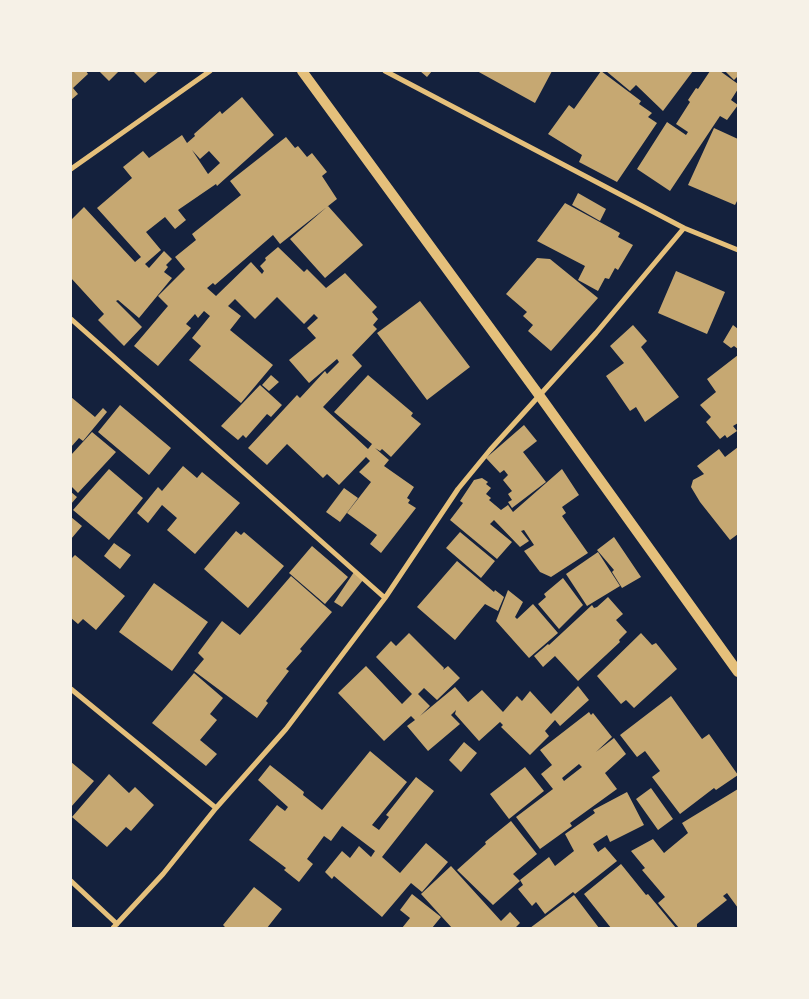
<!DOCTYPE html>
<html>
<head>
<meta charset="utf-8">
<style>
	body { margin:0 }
	#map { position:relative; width:809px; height:999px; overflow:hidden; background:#14213d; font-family:"Open Sans",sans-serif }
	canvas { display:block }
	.frame { position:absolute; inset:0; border:72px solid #f6f1e7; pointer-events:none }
</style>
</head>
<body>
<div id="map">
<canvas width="809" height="999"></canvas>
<div class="frame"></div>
</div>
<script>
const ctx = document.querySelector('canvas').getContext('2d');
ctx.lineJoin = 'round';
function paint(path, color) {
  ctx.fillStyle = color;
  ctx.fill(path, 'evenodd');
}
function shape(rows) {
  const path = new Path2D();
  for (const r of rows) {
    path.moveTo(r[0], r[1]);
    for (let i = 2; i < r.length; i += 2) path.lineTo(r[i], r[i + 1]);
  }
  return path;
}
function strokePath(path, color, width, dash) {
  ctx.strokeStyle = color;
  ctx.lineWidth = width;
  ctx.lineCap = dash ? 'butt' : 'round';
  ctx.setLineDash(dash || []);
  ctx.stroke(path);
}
const building = shape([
	[71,71,86,71,88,74,73,88,78,94,71,100],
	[99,71,119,71,109,81],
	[133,71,159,71,145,83],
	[420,71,432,71,427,77],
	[477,71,552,71,535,103],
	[601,71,641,101,639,104,652,113,648,117,657,123,617,182,579,162,582,155,548,134,569,105,574,109],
	[606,71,693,71,663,111,636,85,630,91],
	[710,71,720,71,738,84,738,89,731,100,738,105,727,120,720,116,670,191,637,169,667,122,686,135,688,132,676,124,690,102,688,100,696,88,698,89],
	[725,71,738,71,738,76,734,80],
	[242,97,274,135,217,186,216,184,178,210,186,220,175,229,165,217,146,232,161,250,145,264,149,268,164,251,172,259,166,265,168,267,164,272,172,278,139,318,118,300,116,301,142,327,124,346,98,320,104,314,71,278,71,220,84,207,135,262,141,257,97,208,132,178,123,167,143,151,149,158,182,135,187,143,195,136,194,134,220,111,222,114],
	[192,150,200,159,209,151,220,163,208,174],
	[714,128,738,139,738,199,735,205,688,185],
	[286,137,295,148,298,146,307,157,312,153,327,172,322,176,337,199,280,244,273,235,215,285,213,283,207,288,216,296,251,262,262,274,264,271,260,266,266,260,265,258,278,247,304,272,307,269,326,288,345,273,377,307,372,312,378,319,373,325,377,329,352,355,362,366,323,407,368,449,372,444,334,412,368,375,413,413,411,416,421,424,391,457,382,449,380,451,375,448,389,460,384,466,414,487,407,498,410,500,408,503,416,508,381,553,370,544,377,535,347,513,371,482,359,472,370,461,366,457,339,485,327,474,323,478,287,444,267,465,248,448,297,395,300,398,325,371,327,374,339,362,337,359,309,383,289,360,316,338,307,328,318,318,314,314,304,324,277,297,255,319,235,299,228,306,241,316,230,330,273,365,241,403,189,360,201,346,192,338,210,316,204,311,198,318,195,314,186,324,191,328,158,366,134,346,168,306,158,296,185,269,175,257,196,240,192,234,241,195,230,181],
	[578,193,606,209,600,221,572,205],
	[565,203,620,233,618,237,633,245,618,270,615,268,609,279,605,278,598,291,578,280,585,266,537,241],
	[328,206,363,245,325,278,290,239],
	[537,258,550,259,598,298,551,351,528,331,533,325,523,316,527,312,506,294],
	[676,271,725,292,707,334,658,313],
	[420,301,470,367,427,400,377,333],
	[633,325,647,341,641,347,679,397,645,422,636,407,630,411,606,376,624,363,610,346],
	[733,325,738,329,738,349,734,346,731,348,723,342],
	[738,355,738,423,733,426,737,431,727,438,725,435,720,439,706,422,711,417,700,405,716,392,707,379],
	[271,375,279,382,269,391,262,385],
	[260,385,282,405,271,417,267,414,246,438,243,435,238,440,221,426],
	[71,397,95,417,103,408,107,412,83,441,79,438,71,447],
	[120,405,171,448,149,475,98,432],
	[524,425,537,441,523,452,546,482,512,508,508,502,512,500,508,494,512,491,503,480,508,475,504,470,500,473,486,458],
	[92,432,116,452,78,493,71,486,71,455],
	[738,447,738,534,730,540,700,502,691,487,693,480,704,474,697,466,719,449,725,457],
	[183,466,197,478,202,472,240,503,195,554,167,530,177,518,162,505,148,523,137,513,158,487,162,491],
	[109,469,143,498,109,540,73,510],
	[562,469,579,495,562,507,566,513,562,516,588,553,551,577,540,572,524,551,534,545,524,530,521,531,529,541,520,547,494,520,490,524,512,542,497,559,450,520,463,503,460,501,474,480,482,478,488,482,486,484,491,488,486,494,491,498,489,500,501,510,508,505,513,512],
	[344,488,358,498,340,522,326,512],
	[71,492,77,497,71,504],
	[71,517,82,526,71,539],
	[236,531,241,535,244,532,284,566,248,608,204,569],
	[460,532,495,561,481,578,446,548],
	[614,537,641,577,622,588,612,572,614,570,597,550],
	[114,543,131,555,120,569,104,556],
	[312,546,348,577,325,604,289,573],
	[598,552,620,586,587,606,566,574],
	[75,555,125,596,96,630,83,619,78,624,71,618,71,559],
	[457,561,494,592,495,590,504,597,498,611,485,604,455,640,417,607],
	[354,572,363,580,342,607,334,602],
	[291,576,332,612,300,649,302,651,286,669,289,671,266,701,268,703,257,718,194,671,204,659,198,653,222,621,240,635],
	[563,578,583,605,559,629,538,604,546,597,544,594],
	[154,583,208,622,172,671,119,632],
	[508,590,523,602,515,617,517,619,533,604,558,633,529,658,496,621],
	[608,597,623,614,616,620,627,632,619,640,620,642,578,681,555,656,543,667,534,656,548,644,549,645,592,605,594,608,597,607],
	[409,633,444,668,443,670,448,666,460,678,437,700,424,688,418,694,430,706,420,716,455,687,468,702,482,690,503,712,517,696,522,701,530,691,551,714,578,686,589,700,560,726,555,720,545,731,549,736,530,755,501,727,503,725,500,722,479,741,455,714,456,710,451,715,460,724,428,751,407,726,415,720,411,716,384,741,338,693,366,666,402,704,412,694,376,657,391,641,396,646],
	[641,633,652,645,656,643,677,669,634,708,626,700,621,704,597,676],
	[194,673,223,698,210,714,217,720,200,740,217,754,206,766,152,723],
	[671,696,702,739,709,734,738,775,716,790,714,788,680,814,652,777,660,771,645,751,637,757,620,735],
	[589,712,591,715,593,713,612,737,596,752,614,738,626,754,605,773,617,789,570,823,572,826,540,849,516,817,553,789,541,774,552,765,540,750],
	[579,764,582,767,564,781,562,778],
	[464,742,477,753,461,772,449,760],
	[370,751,407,782,372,825,379,830,389,817,386,815,416,777,434,791,382,857,400,873,426,843,448,862,422,892,411,883,382,917,334,876,332,879,325,872,342,851,350,858,359,846,371,857,375,851,342,826,331,841,324,836,307,859,313,864,299,882,284,870,286,868,249,840,277,805,285,811,288,807,258,780,270,765,304,792,303,795,322,810],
	[71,762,94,781,71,807],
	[525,767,544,791,509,819,490,794],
	[109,774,129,793,135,787,154,805,131,831,126,827,107,847,72,817],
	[651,788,673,819,658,830,636,799],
	[738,789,738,908,727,893,723,896,727,900,697,924,697,928,679,928,658,903,665,897,642,870,645,868,631,851,653,839,664,853,688,833,682,823],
	[627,792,644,825,610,842,607,835,593,844,598,852,605,847,617,861,575,894,573,892,545,914,536,902,532,906,518,889,523,885,520,880,549,857,555,866,574,851,565,834,595,813,593,810],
	[511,821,537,854,513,874,520,881,493,905,457,870,486,844,485,842],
	[621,864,646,895,648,894,676,928,611,928,584,894],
	[451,866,501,921,510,912,520,923,515,928,452,928,421,894],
	[254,887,282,909,267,928,226,928,223,925],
	[412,894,441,917,432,928,402,928,410,918,400,910],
	[574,895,599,928,530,928]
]);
const minor = shape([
	[385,71,684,228,738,250],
	[71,169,210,71],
	[71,319,385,598],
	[71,689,216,808],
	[71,881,117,924],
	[113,928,163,874,216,808,286,729,385,598,458,489,490,450,596,333,684,228]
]);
const secondary = shape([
	[302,71,539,395,738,672]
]);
paint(building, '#c6a872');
strokePath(minor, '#e5c07b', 5);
strokePath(secondary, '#e5c07b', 10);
</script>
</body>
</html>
